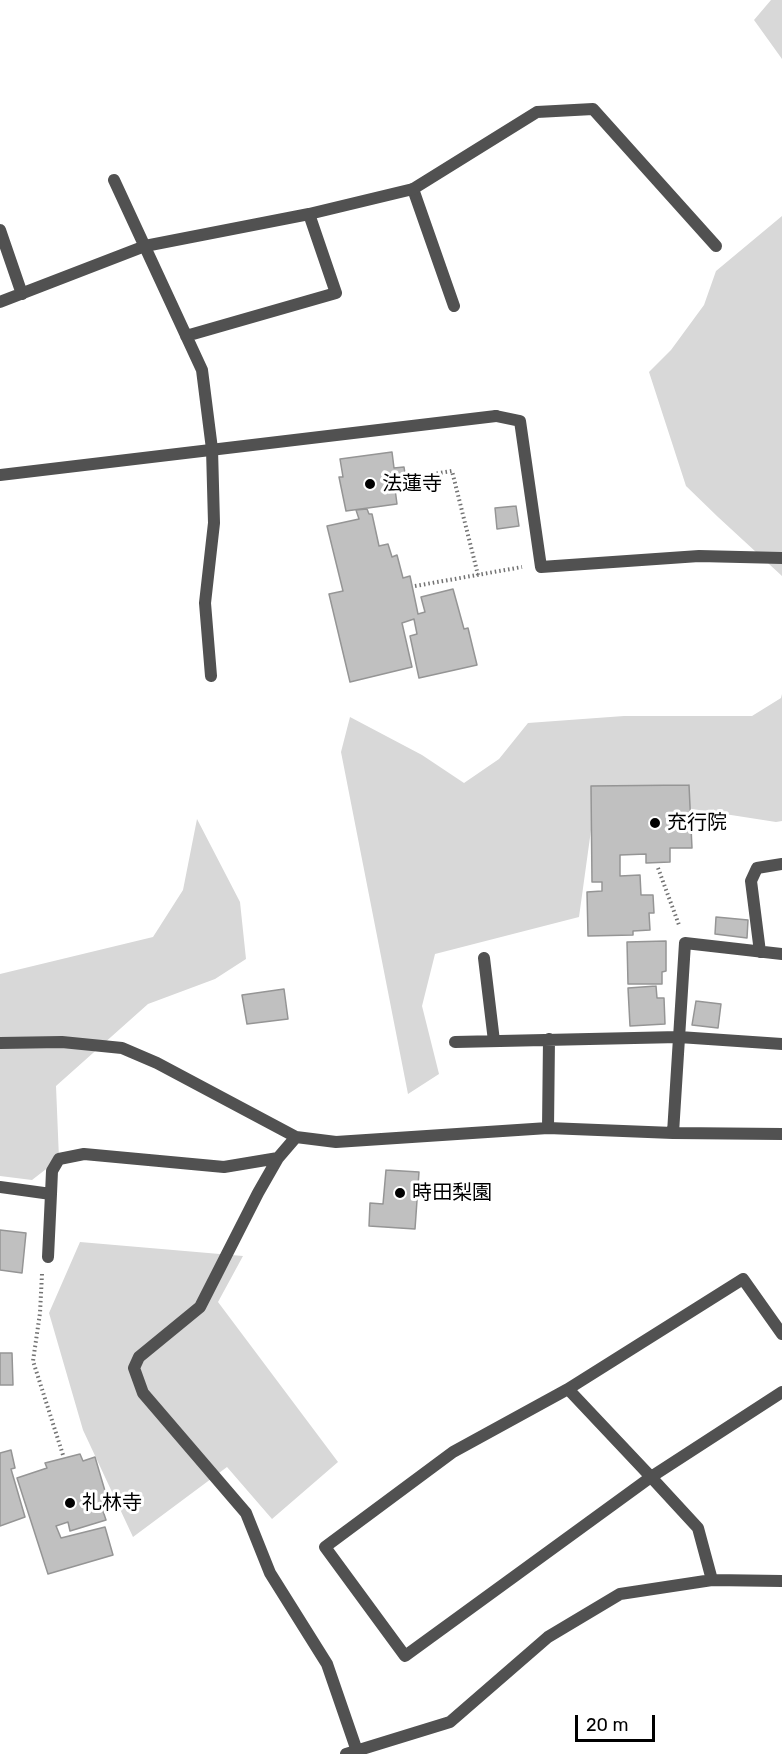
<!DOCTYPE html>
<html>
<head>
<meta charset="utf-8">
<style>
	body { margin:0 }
	#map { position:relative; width:782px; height:1754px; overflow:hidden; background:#fff; font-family:Rubik,sans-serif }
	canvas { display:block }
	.scale { position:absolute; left:575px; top:1715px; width:80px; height:27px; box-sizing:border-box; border:3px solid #000; border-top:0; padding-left:8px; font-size:18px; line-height:21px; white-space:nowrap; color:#000; -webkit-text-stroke:4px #fff; paint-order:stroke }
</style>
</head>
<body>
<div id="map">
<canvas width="782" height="1754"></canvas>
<div class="scale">20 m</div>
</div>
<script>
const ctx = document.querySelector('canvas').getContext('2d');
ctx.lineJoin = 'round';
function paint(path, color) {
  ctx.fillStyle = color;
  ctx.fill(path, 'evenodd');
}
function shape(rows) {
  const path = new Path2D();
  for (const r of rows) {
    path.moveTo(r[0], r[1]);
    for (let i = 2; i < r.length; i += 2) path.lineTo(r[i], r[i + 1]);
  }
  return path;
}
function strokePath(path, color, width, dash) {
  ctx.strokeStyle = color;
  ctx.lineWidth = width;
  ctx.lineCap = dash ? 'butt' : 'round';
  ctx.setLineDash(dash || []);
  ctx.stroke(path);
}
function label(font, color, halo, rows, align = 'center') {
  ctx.font = font + ' Rubik,"Noto Sans JP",sans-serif';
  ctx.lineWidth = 6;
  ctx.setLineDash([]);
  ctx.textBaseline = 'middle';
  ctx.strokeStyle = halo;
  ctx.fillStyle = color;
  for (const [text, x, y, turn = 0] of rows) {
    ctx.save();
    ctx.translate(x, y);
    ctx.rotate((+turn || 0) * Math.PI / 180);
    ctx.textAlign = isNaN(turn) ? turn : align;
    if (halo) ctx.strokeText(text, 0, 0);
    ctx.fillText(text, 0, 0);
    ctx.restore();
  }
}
const green = shape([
	[771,0,782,0,782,59,754,20],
	[782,216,782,576,718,517,686,486,649,372,671,350,704,305,716,271],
	[782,694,782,821,776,822,596,794,579,917,435,954,422,1006,439,1074,408,1094,341,752,350,717,422,755,464,783,499,759,528,723,624,716,752,716,781,698],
	[197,819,240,902,246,959,215,979,148,1004,56,1086,59,1159,32,1180,0,1176,0,974,153,937,183,890],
	[80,1242,243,1256,218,1302,338,1462,272,1519,227,1467,133,1537,83,1430,49,1313]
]);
const building = shape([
	[392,452,394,468,404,467,407,487,395,489,397,504,346,511,339,477,343,477,340,459,392,452],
	[516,506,519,526,497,529,495,508,516,506],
	[367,509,369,514,372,514,379,546,388,544,392,557,397,555,403,578,410,576,418,614,425,612,421,597,453,589,464,629,468,628,477,665,419,678,410,636,417,634,414,619,402,623,412,667,350,682,329,594,343,591,327,526,359,519,356,510,367,509],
	[689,785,692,848,670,848,670,862,646,863,646,854,620,855,620,876,640,875,641,895,653,895,654,913,649,913,650,930,633,931,633,935,588,936,587,892,602,891,602,882,592,882,591,786,689,785],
	[716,917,748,920,747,938,715,934,716,917],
	[666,941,666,971,662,972,662,984,628,984,627,942,666,941],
	[656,986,657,998,664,998,665,1024,630,1026,628,988,656,986],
	[284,989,288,1019,247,1024,242,995,284,989],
	[696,1001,721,1004,718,1028,692,1025,696,1001],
	[386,1170,419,1172,415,1229,369,1226,370,1203,383,1204,386,1170],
	[0,1230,26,1233,22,1273,0,1270,0,1230],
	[0,1353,12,1353,13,1385,0,1385,0,1353],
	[11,1450,15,1468,11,1469,25,1517,0,1526,0,1453,11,1450],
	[80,1454,83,1461,95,1457,110,1508,103,1511,106,1520,70,1531,68,1522,56,1526,61,1538,105,1527,113,1555,48,1574,17,1478,47,1468,45,1463,80,1454]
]);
const path = shape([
	[410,478,452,471,478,575],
	[415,586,522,567],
	[658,868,679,925],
	[42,1274,40,1313,33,1361,63,1455]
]);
const lane = shape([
	[413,189,454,306],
	[0,475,496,416]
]);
const street = shape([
	[114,180,202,370,212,449,214,523,205,603,211,676],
	[0,230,22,294],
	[0,302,145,246,309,214],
	[186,336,336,293,309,214,413,189,537,112,593,109,716,246],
	[496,416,520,421,541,567,699,556,782,558],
	[760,952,751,881,757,868,782,864],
	[484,958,494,1041],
	[455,1042,679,1037,782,1044],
	[0,1043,62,1042,122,1048,157,1063,296,1137,336,1142,548,1128,673,1133,782,1134],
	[548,1128,549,1039],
	[673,1133,685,943,782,954],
	[278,1158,258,1193,200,1307,139,1357,134,1368,143,1393,246,1513,270,1573,327,1664,357,1751],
	[0,1187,51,1194,52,1171,59,1159,84,1154,224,1167,278,1158,296,1137],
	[48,1257,51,1194],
	[568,1389,743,1279,782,1334],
	[712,1580,698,1528,651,1477,568,1389,453,1452,325,1547,405,1656,651,1477,782,1392],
	[346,1754,450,1722,548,1637,620,1594,712,1580,782,1581]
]);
const markers = [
	[370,484,6,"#000"],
	[655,823,6,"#000"],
	[400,1193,6,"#000"],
	[70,1503,6,"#000"]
];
const poiNames = [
	["法蓮寺",382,484],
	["充行院",667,823],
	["時田梨園",412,1193],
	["礼林寺",82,1503]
];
paint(green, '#d8d8d8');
paint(building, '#c0c0c0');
strokePath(building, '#959595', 1.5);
strokePath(path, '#737373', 4, [1.5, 3]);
strokePath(lane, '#515151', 12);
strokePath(street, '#515151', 12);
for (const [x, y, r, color] of markers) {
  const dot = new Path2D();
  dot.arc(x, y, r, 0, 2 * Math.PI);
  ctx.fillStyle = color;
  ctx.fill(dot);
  strokePath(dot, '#fff', 2);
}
label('20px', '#000', '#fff', poiNames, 'left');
</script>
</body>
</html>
